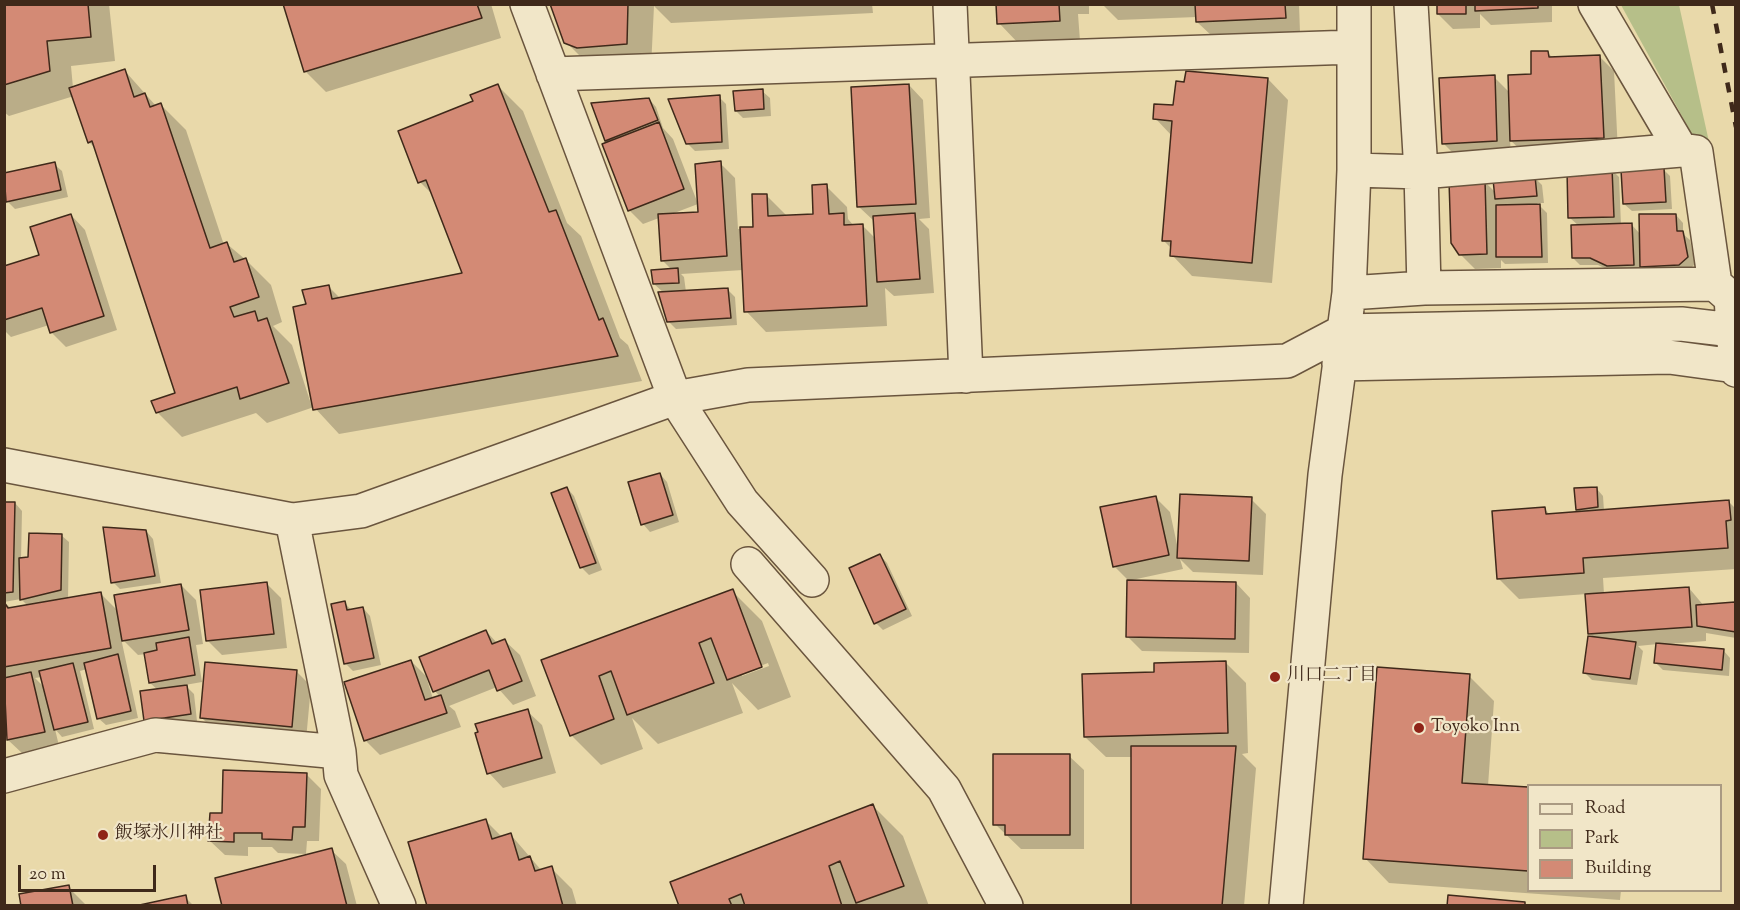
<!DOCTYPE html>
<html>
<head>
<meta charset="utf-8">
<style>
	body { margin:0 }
	#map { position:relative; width:1740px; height:910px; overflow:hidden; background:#e9d9aa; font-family:"Sorts Mill Goudy",serif }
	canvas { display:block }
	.frame { position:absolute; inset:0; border:6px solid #3f291a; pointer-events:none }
	.legend { position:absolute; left:1527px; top:784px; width:195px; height:108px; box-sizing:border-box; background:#f1e6c8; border:2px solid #aa9a82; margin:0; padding:8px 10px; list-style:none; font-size:18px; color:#3f291a }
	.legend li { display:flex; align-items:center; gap:12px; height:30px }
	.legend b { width:30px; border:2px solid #aa9a82 }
	.scale { position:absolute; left:18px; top:865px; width:138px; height:27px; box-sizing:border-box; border:3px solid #3f291a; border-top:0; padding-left:8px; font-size:18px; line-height:21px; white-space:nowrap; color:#3f291a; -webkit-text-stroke:4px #f1e6c8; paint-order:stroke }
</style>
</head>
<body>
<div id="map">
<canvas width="1740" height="910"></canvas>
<div class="frame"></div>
<ul class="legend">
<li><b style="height:8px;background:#f1e6c8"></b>Road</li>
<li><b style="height:16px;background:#b6bf89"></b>Park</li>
<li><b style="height:16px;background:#d38a75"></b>Building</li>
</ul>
<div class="scale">20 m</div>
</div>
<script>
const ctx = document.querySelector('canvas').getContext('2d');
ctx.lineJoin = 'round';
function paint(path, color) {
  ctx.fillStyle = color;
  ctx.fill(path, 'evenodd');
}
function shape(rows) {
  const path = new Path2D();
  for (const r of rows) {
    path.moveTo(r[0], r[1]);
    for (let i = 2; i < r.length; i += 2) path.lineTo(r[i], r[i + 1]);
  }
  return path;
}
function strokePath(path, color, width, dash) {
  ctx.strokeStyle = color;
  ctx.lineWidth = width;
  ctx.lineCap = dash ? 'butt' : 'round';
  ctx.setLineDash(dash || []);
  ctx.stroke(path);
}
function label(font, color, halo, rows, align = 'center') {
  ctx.font = font + ' "Sorts Mill Goudy","Noto Serif JP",serif';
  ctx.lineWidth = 4.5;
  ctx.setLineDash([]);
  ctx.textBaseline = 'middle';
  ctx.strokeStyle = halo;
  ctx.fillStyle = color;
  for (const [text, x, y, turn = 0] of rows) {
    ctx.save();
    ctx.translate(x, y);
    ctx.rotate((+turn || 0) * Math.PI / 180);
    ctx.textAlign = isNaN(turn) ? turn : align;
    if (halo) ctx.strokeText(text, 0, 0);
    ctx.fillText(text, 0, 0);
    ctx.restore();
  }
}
const green = shape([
	[1621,5,1679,5,1709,142,1694,138]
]);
const shadow = shape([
	[4,4,109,4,115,61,71,66,73,88,125,71,156,106,161,105,186,130,224,245,227,244,246,260,271,285,282,322,273,326,292,345,311,404,307,305,329,287,341,299,464,274,434,196,420,182,475,102,498,86,523,111,567,223,581,236,620,338,628,345,642,381,339,434,314,407,267,423,256,413,182,437,157,412,177,394,96,149,89,142,74,96,9,116,4,112],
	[284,4,491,4,501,38,326,92,305,71],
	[552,4,872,4,873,13,671,23,654,6,651,68,591,67,566,42],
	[998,4,1089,4,1089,14,1078,14,1080,41,1019,44,999,23],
	[1102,4,1299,4,1300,32,1212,36,1197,22,1197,17,1118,20],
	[1438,4,1552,4,1552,22,1491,25,1480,14,1480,28,1453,29,1438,14],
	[1548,53,1553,58,1600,57,1614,71,1618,152,1526,155,1510,140,1511,155,1458,158,1443,143,1494,77,1510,93,1533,76],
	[1268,79,1288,100,1272,283,1192,276,1172,255,1172,249,1163,240,1172,136,1155,118,1174,107],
	[909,85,923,100,930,218,919,219,929,229,934,293,894,296,885,288,887,326,766,332,746,311,743,270,681,274,684,277,686,292,728,290,735,297,737,325,676,329,668,321,664,293,654,284,672,270,662,260,659,218,643,224,629,210,606,140,649,99,656,107,663,128,673,139,698,204,669,215,699,214,720,163,735,178,738,229,755,228,766,195,787,216,815,215,826,186,847,207,848,219,854,226,862,225,876,239,874,221,859,207],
	[762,91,770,98,771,116,743,118,736,111],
	[719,97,726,104,729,149,695,151,688,144],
	[54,164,62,171,68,197,15,209,7,201,4,174],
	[1663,169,1670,176,1672,209,1632,211,1624,204],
	[1612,170,1619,177,1621,225,1631,224,1641,235,1676,215,1683,223,1683,234,1690,240,1695,264,1687,272,1649,273,1640,264,1640,272,1615,273,1598,265,1580,265,1573,258,1579,226,1570,218],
	[1535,178,1542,185,1544,203,1537,203,1547,213,1548,263,1505,264,1501,260,1501,268,1475,269,1460,254,1484,181,1496,193],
	[71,215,85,230,117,330,66,347,51,332,49,325,11,337,4,330,4,267,41,256],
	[660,474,667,482,679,522,650,532,643,524],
	[567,488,574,496,602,570,589,575,581,567],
	[1596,488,1603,496,1604,511,1729,502,1736,509,1736,569,1603,578,1604,594,1689,588,1704,606,1735,604,1736,638,1706,633,1706,641,1668,644,1723,650,1730,658,1729,676,1663,670,1656,663,1658,644,1638,646,1643,651,1637,685,1592,680,1584,672,1594,638,1590,634,1587,594,1519,599,1498,578,1545,509,1550,515,1581,513,1577,509],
	[1155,497,1170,512,1178,549,1251,499,1266,514,1263,575,1193,572,1180,559,1183,569,1132,580,1236,583,1250,598,1249,653,1142,651,1127,636,1128,580,1114,566],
	[4,503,15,503,22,511,21,560,29,559,61,535,69,542,68,599,101,594,118,611,181,585,196,600,203,644,196,645,202,682,185,685,194,694,197,721,153,728,158,690,150,683,146,654,138,655,121,638,138,718,106,725,98,718,87,669,80,671,94,729,62,737,55,729,59,746,23,754,8,740,4,724,4,602,12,609,28,606,21,599,4,602],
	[42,677,45,688,35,678],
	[146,531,153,539,161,583,120,589,113,582],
	[880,555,887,563,912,616,883,630,876,623],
	[267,584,281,598,287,648,222,655,207,640],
	[732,591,762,621,791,697,758,710,732,683,743,713,658,744,632,718,643,749,601,765,571,735,543,661],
	[768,663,769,666,742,676,742,673],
	[345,603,352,611,363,608,370,616,381,665,353,671,346,664],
	[486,631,498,644,505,641,520,655,536,696,513,705,497,687,449,706,455,711,461,727,380,755,365,740,411,661,426,676,433,699,440,697,435,691],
	[1226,663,1246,683,1248,753,1242,754,1256,768,1244,906,1132,906,1132,757,1106,757,1085,737,1156,673],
	[296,671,311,686,306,740,216,732,202,718],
	[1469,676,1494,701,1488,786,1528,789,1528,890,1621,890,1620,900,1389,883,1365,858],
	[527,711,542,725,556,773,503,788,489,773],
	[1069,756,1084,770,1084,849,1021,849,995,824],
	[306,774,321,789,319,841,307,841,306,854,278,853,272,847,248,847,248,856,225,855,210,841,223,814],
	[873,806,903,836,929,906,681,906],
	[486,821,502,837,511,835,542,871,551,868,572,889,577,906,428,906],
	[331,850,346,864,357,906,224,906],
	[68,887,87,906,22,906],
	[185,897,194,906,143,906]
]);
const building = shape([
	[4,4,88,4,91,37,47,41,50,71,4,85,4,4],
	[283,4,477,4,482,18,304,72,283,4],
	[550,4,628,4,627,44,577,48,564,43,550,4],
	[996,4,1059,4,1060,21,997,24,996,4],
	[1195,4,1285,4,1286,18,1196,22,1195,4],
	[1437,4,1466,4,1466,14,1437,14,1437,4],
	[1475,4,1538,4,1538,8,1475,11,1475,4],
	[1531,51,1548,51,1549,57,1600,55,1604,138,1510,141,1508,75,1531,74,1531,51],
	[125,69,134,97,145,93,150,107,161,103,210,248,227,242,234,262,246,258,259,297,230,307,234,317,255,311,258,321,267,318,289,383,240,399,237,387,156,413,151,401,175,393,92,141,88,143,69,88,125,69],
	[1186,71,1268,78,1252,263,1170,256,1171,241,1162,241,1172,121,1153,119,1154,104,1173,105,1176,81,1184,82,1186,71],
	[1495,75,1497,141,1442,144,1439,78,1495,75],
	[498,84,549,212,556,210,599,320,603,318,618,356,313,410,293,307,306,304,302,290,329,285,332,299,462,273,426,180,418,183,398,131,473,101,470,95,498,84],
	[909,84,916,204,857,207,851,87,909,84],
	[763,89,764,109,735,111,733,91,763,89],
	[720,95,722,142,686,144,668,99,720,95],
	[649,98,658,120,605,141,591,103,649,98],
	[659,122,684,189,628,211,602,144,659,122],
	[721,161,727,256,661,261,658,214,698,212,695,164,721,161],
	[55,162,61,190,6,202,4,173,55,162],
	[1612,168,1614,217,1568,218,1567,170,1612,168],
	[1664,168,1666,202,1623,204,1621,170,1664,168],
	[1535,176,1537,196,1495,199,1493,179,1535,176],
	[1485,180,1487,254,1459,255,1451,243,1449,181,1485,180],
	[827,184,829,214,844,213,844,225,863,224,867,306,744,312,740,227,753,227,752,194,767,194,768,216,813,214,812,185,827,184],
	[1540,204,1542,257,1496,257,1496,205,1540,204],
	[915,213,920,279,877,282,873,216,915,213],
	[71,214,104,316,50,333,42,308,4,320,4,266,39,255,30,227,71,214],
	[1639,214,1676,214,1677,231,1683,231,1688,257,1679,265,1640,267,1639,214],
	[1632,223,1634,265,1607,266,1590,258,1572,258,1571,225,1632,223],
	[678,268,679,283,653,284,651,270,678,268],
	[728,288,731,318,667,322,658,292,728,288],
	[660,473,673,515,641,525,628,482,660,473],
	[567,487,596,563,580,568,551,493,567,487],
	[1597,487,1598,507,1576,510,1574,488,1597,487],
	[1180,494,1252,497,1249,561,1177,558,1180,494],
	[1156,496,1169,555,1113,567,1100,507,1156,496],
	[1729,500,1731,520,1726,521,1728,548,1583,558,1584,573,1497,579,1492,511,1545,507,1546,514,1729,500],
	[4,502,15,502,13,592,4,593,4,502],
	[103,527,146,530,155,576,111,583,103,527],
	[29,533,62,534,61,590,20,600,19,558,28,557,29,533],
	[880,554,906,609,874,624,849,568,880,554],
	[1127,580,1236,582,1235,639,1126,637,1127,580],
	[267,582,274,634,206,641,200,590,267,582],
	[181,584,189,630,122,641,114,595,181,584],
	[1689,587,1692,627,1588,634,1585,594,1689,587],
	[733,589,762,667,727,680,711,638,699,643,714,683,627,715,611,671,599,676,614,719,570,736,541,660,733,589],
	[101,592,111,648,4,667,4,602,8,608,101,592],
	[345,601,347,610,363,607,374,658,344,664,331,604,345,601],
	[1735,602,1736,632,1697,626,1696,605,1735,602],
	[486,630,492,644,505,639,522,681,497,691,489,670,433,692,419,657,486,630],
	[1588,636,1636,642,1630,679,1583,673,1588,636],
	[189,637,195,675,149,683,144,653,157,650,156,643,189,637],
	[1656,643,1724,649,1722,670,1654,663,1656,643],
	[118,654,131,711,97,719,84,663,118,654],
	[411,660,425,700,441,695,447,713,364,741,344,682,411,660],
	[1226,661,1228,733,1084,737,1082,674,1154,672,1154,663,1226,661],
	[205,662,297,670,292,727,200,718,205,662],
	[73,663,88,722,54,730,39,671,73,663],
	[1377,667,1470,674,1462,783,1528,787,1528,871,1363,859,1377,667],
	[31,672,45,732,7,740,4,678,31,672],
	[187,685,191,714,144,721,140,691,187,685],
	[528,709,542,758,487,774,475,733,478,732,475,724,528,709],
	[1131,746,1236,746,1222,906,1131,906,1131,746],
	[993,754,1070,754,1070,835,1005,835,1005,825,993,825,993,754],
	[223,770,307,773,305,827,293,827,292,840,262,839,262,833,234,833,234,842,208,841,210,813,222,813,223,770],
	[873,804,904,886,856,903,840,861,829,866,842,906,745,906,741,894,729,899,732,906,679,906,670,882,873,804],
	[486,819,492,839,511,833,519,860,530,856,535,871,552,866,563,906,427,906,408,842,486,819],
	[332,848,347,906,222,906,215,878,332,848],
	[69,885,73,906,21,906,19,894,69,885],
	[186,895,188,906,135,906,186,895],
	[1448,895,1525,902,1525,906,1447,906,1448,895]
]);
const minor = shape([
	[527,4,675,398,742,502,812,580],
	[950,4,966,376],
	[1411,4,1421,172,1424,288],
	[1595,4,1681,150],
	[553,74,1354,47],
	[1354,170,1421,172,1681,150,1696,152,1715,284,1731,298,1736,370],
	[1349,293,1424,288,1715,284],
	[1339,364,1669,357,1735,366],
	[4,465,292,520,361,511,675,398,748,385,1287,361,1344,331,1681,324,1724,329],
	[292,520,339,752,341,775,399,906],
	[748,564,944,789,1006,906],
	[4,776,155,735,339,752],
	[1286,906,1325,475,1349,293,1354,170,1354,4]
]);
const rail = shape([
	[1712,4,1736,127]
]);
const markers = [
	[1275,677,6,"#8f2418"],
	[1419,728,6,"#8f2418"],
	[103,835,6,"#8f2418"]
];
const poiNames = [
	["川口二丁目",1287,677],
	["Toyoko Inn",1431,728],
	["飯塚氷川神社",115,835]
];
paint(green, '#b6bf89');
paint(shadow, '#0003');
paint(building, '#d38a75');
strokePath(building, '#3f291a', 1.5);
strokePath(minor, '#6a553e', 36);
strokePath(minor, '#f1e6c8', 33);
strokePath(rail, '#3f291a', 4.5, [10, 10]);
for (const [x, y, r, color] of markers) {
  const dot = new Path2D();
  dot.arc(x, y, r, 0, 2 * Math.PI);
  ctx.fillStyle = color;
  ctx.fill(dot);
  strokePath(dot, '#f1e6c8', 2);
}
label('18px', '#3f291a', '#f1e6c8', poiNames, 'left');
</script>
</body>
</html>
